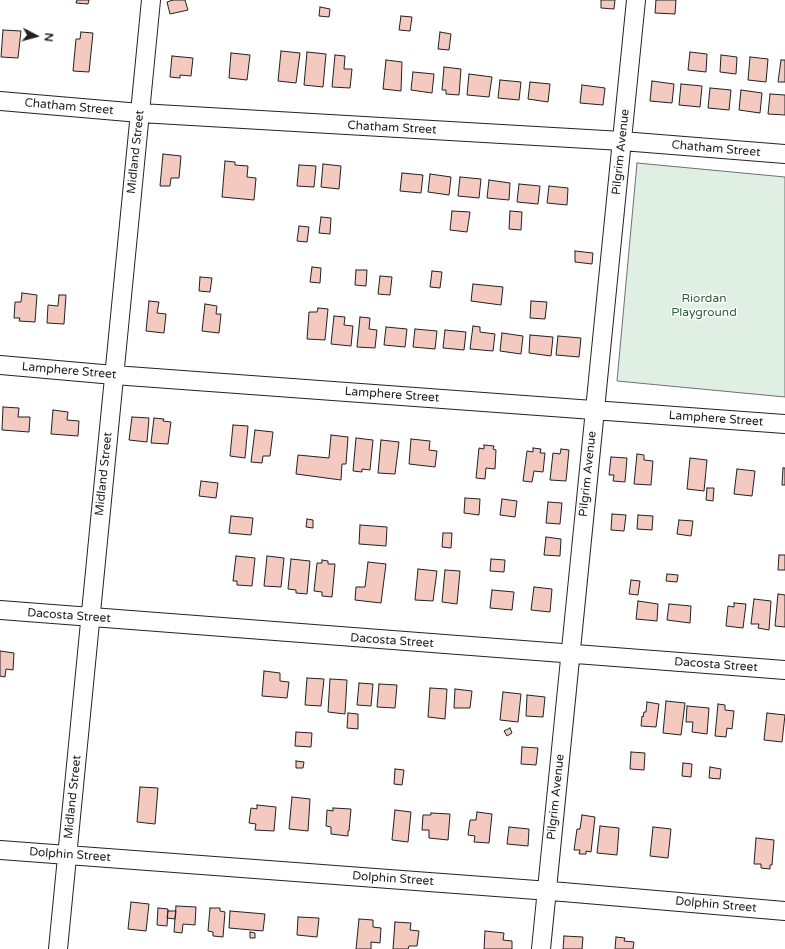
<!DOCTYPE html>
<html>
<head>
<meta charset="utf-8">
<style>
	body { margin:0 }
	#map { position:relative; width:785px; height:949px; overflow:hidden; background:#fff; font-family:"Varela Round",sans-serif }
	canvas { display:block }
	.north { position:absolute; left:16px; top:16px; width:40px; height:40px; -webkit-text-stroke:3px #fff; paint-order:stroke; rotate:96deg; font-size:11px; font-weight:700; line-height:16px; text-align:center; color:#222 }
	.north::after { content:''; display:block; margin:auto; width:14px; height:18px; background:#222; clip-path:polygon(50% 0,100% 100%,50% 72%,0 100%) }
</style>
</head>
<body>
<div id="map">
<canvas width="785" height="949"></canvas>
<div class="north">N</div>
</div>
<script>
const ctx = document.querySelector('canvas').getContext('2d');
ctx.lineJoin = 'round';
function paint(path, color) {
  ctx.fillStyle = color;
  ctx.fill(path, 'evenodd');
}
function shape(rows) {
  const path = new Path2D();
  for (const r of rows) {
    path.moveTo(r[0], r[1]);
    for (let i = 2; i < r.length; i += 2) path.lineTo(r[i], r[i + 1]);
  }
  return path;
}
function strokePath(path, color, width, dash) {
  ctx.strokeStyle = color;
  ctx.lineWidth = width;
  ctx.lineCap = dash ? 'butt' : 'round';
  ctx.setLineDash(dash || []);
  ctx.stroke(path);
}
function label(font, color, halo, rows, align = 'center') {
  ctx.font = font + ' "Varela Round",sans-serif';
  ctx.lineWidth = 3;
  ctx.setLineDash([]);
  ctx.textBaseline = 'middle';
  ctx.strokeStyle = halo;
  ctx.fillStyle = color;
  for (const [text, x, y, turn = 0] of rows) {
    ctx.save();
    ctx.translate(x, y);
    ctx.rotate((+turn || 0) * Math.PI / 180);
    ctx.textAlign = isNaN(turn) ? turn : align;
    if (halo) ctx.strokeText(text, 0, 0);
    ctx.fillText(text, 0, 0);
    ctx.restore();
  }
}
const green = shape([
	[637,163,785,177,785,397,617,381,637,163]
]);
const building = shape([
	[77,0,89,0,88,4,76,3,77,0],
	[173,0,185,0,188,10,170,14,167,2,173,0],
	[601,0,615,0,614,9,601,8,601,0],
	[656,0,676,0,675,14,655,13,656,0],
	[320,7,330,9,329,17,319,16,320,7],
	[401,16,412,17,410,31,399,30,401,16],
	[3,30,21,31,18,58,1,57,3,30],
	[81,32,93,33,89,72,73,71,76,39,80,39,81,32],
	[440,32,451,34,449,50,438,49,440,32],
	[281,51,300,53,296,83,278,81,281,51],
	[307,52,326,54,323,87,304,85,307,52],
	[690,52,707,54,706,72,688,70,690,52],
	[231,53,250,55,247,80,229,78,231,53],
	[335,55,345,56,344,69,352,69,350,88,332,87,335,55],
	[721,55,737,57,736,74,720,72,721,55],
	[172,56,193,58,191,76,180,75,180,78,170,77,172,56],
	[750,57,768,59,766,82,748,80,750,57],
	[386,60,402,62,401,91,383,89,386,60],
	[781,60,785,60,785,82,778,82,781,60],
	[444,67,461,69,459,95,446,94,446,90,442,90,444,67],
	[413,72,434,74,432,93,411,90,413,72],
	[469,74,492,77,489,97,467,95,469,74],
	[500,80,521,82,519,100,498,98,500,80],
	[652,81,674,84,672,103,650,101,652,81],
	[530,82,550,84,548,102,528,99,530,82],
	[681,84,702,86,700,107,679,105,681,84],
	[582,85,605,88,603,105,580,103,582,85],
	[710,88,731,90,729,110,708,108,710,88],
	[741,90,762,93,760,113,739,110,741,90],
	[770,94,785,95,785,115,768,114,770,94],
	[163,154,181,156,179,178,171,178,170,186,160,186,163,154],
	[225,161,235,162,235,165,248,166,247,177,256,178,254,200,222,197,225,161],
	[323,164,341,166,339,189,321,187,323,164],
	[299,165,316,166,314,187,297,186,299,165],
	[402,173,423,175,421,193,400,191,402,173],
	[430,174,451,177,449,195,428,192,430,174],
	[460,177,481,179,479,198,458,196,460,177],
	[489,180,510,183,509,200,487,198,489,180],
	[519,184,540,186,538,204,517,202,519,184],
	[549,186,568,188,567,205,547,203,549,186],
	[452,211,470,212,467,232,450,230,452,211],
	[510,211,522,212,521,230,509,229,510,211],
	[321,217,331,218,330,234,319,233,321,217],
	[299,226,309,227,307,242,297,241,299,226],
	[575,251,593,253,592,264,575,262,575,251],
	[312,267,321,268,320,283,310,282,312,267],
	[356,270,367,270,366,286,355,285,356,270],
	[432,271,442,272,440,288,430,287,432,271],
	[380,276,392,277,390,295,378,294,380,276],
	[200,277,212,278,210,292,199,291,200,277],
	[473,284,503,287,501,305,471,301,473,284],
	[22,293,37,295,35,322,19,321,20,318,14,318,15,302,21,302,22,293],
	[59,295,66,295,64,324,47,323,48,305,58,306,59,295],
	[149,301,159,302,157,313,166,314,164,333,146,331,149,301],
	[531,301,547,302,545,319,530,318,531,301],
	[205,304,217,306,216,314,221,314,219,333,202,331,205,304],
	[318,308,328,309,325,340,307,339,309,312,317,312,318,308],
	[334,316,345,317,344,325,353,326,351,346,331,344,334,316],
	[360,317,370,318,369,329,377,330,375,348,357,347,360,317],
	[473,326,480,327,480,332,495,334,493,351,470,349,473,326],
	[386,327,407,329,405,347,384,345,386,327],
	[415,329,437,331,435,349,413,347,415,329],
	[445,330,466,332,464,350,443,348,445,330],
	[502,333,523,336,521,354,500,351,502,333],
	[530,335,553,337,551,356,529,353,530,335],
	[558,336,581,338,579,357,556,355,558,336],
	[3,407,19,408,18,417,30,417,29,432,2,430,3,407],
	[53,410,68,412,67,420,79,421,78,436,51,434,53,410],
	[132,417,149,418,147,442,129,440,132,417],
	[154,418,164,419,163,421,171,422,168,444,151,443,154,418],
	[233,425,248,426,245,458,230,456,233,425],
	[255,430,273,432,270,456,263,456,262,463,251,462,255,430],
	[331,435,348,437,346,464,342,464,341,480,296,474,298,455,329,458,331,435],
	[356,438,373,440,370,470,362,469,362,472,353,471,356,438],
	[411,439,430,441,429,450,437,451,435,467,409,464,411,439],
	[381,440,399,442,395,474,378,473,381,440],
	[484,445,494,446,493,449,496,450,495,469,486,468,485,479,476,478,479,448,484,449,484,445],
	[533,448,541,449,540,453,545,453,543,472,534,471,532,482,523,481,527,451,533,452,533,448],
	[561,449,569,450,566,481,550,480,553,453,560,454,561,449],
	[637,454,644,455,644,460,653,461,651,485,634,484,637,454],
	[611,457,627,458,625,482,613,481,614,475,609,475,611,457],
	[690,458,707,460,704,491,687,489,690,458],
	[783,468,785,468,785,485,782,485,783,468],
	[737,469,755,471,752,496,734,494,737,469],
	[201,481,218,483,216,498,199,496,201,481],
	[707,488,714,488,713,501,706,500,707,488],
	[465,498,480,499,479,515,464,513,465,498],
	[502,499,517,501,515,517,500,515,502,499],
	[548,502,562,503,560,524,546,523,548,502],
	[612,514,626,515,624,531,611,530,612,514],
	[638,515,653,516,652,530,637,529,638,515],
	[231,516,253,518,251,535,229,533,231,516],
	[307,519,313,520,313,528,306,527,307,519],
	[679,520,693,521,691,536,677,534,679,520],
	[360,525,387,527,386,546,359,544,360,525],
	[443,533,452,533,451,548,442,547,443,533],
	[546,537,561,539,560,556,544,555,546,537],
	[779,555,785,555,785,570,778,570,779,555],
	[236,556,255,558,252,586,237,585,237,581,233,581,236,556],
	[267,556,284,558,281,587,264,586,267,556],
	[291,559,310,561,307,594,296,593,296,590,288,589,291,559],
	[491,559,505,560,504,572,490,571,491,559],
	[322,560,328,561,328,564,335,564,332,597,322,596,322,592,314,591,317,563,322,563,322,560],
	[368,562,386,564,381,603,355,600,356,587,365,587,368,562],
	[418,569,437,571,433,601,415,600,418,569],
	[445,570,460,571,457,604,442,602,445,570],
	[667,574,678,575,677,582,666,581,667,574],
	[631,580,640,581,638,595,629,594,631,580],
	[534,587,552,589,550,612,531,610,534,587],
	[492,590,514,592,512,610,490,608,492,590],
	[778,594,785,595,785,627,775,626,778,594],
	[754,599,771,601,769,630,758,628,759,624,751,624,754,599],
	[638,601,658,604,657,621,636,619,638,601],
	[734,603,746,604,743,628,726,626,728,606,734,607,734,603],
	[669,604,691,606,690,623,667,620,669,604],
	[0,651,14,653,13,670,6,669,5,677,0,676,0,651],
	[264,671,280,673,280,681,289,682,287,698,262,696,264,671],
	[307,678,324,679,321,706,305,705,307,678],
	[330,679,347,680,345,714,328,712,330,679],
	[359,683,373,684,371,706,357,705,359,683],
	[379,684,397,685,395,708,377,707,379,684],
	[430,688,447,689,445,719,428,717,430,688],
	[455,689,472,691,470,708,454,708,455,689],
	[503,692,521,694,518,722,500,720,503,692],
	[527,695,545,697,543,717,526,716,527,695],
	[666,701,685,703,681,735,663,733,666,701],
	[647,702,659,704,656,727,641,726,642,716,643,717,644,712,646,712,647,702],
	[718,704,725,705,725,710,734,711,732,729,727,728,726,737,715,736,718,704],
	[687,706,709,708,707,734,692,732,693,722,686,722,687,706],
	[348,713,358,714,358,729,347,728,348,713],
	[767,713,785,715,782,742,764,740,767,713],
	[510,728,512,733,507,736,504,731,510,728],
	[296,732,312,733,311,747,295,746,296,732],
	[522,747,538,748,536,765,521,764,522,747],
	[631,752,645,753,644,770,630,769,631,752],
	[296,761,304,762,303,768,296,768,296,761],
	[683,763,692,764,691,777,682,776,683,763],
	[710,767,721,769,720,779,709,778,710,767],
	[395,769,404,770,402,785,394,784,395,769],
	[140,787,158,788,155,824,137,822,140,787],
	[292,797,310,799,308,831,289,829,292,797],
	[257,805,276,807,274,831,255,830,256,824,249,823,251,808,257,809,257,805],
	[333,808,351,809,349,831,348,831,348,836,331,834,331,827,326,826,327,810,333,811,333,808],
	[395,810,411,812,408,842,392,840,395,810],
	[477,812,492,814,489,843,474,842,475,836,468,835,470,820,476,820,477,812],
	[431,813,450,814,448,840,429,838,429,830,422,830,423,815,431,815,431,813],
	[582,815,595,817,591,852,586,851,586,854,579,854,580,850,574,850,577,829,580,829,582,815],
	[600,826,619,828,617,855,597,853,600,826],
	[509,827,529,829,528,846,507,844,509,827],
	[653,827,671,829,668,858,650,856,653,827],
	[756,838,774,840,772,865,770,865,770,869,761,868,761,864,754,864,756,838],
	[131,902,149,904,146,931,128,929,131,902],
	[176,906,196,907,195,925,183,924,182,933,174,932,176,906],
	[158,908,168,909,167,926,157,925,158,908],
	[210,908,220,908,220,911,225,912,223,937,213,936,213,932,208,931,210,908],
	[168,911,176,911,175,919,167,918,168,911],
	[230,911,265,914,263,931,229,928,230,911],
	[298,917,319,918,317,937,297,935,298,917],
	[359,919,373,920,373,927,381,928,380,943,371,942,371,949,356,949,359,919],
	[395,922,411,923,410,930,419,931,417,946,409,946,408,949,393,949,395,922],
	[485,931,504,933,503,940,512,941,512,949,484,949,485,931],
	[250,932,255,933,255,938,250,938,250,932],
	[564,936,583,937,582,949,563,949,564,936],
	[616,937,625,938,624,941,634,942,633,949,615,949,616,937]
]);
const minor = shape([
	[0,101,140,113,622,141,785,154],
	[0,365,114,375,785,424],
	[0,610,785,670],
	[0,850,563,892,785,911],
	[58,949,151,0],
	[541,949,636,0]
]);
const streetNames = [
	["Chatham Street",69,107,5],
	["Chatham Street",392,128,3],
	["Chatham Street",716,149,5],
	["Midland Street",136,152,-84],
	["Pilgrim Avenue",621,152,-84],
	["Lamphere Street",69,371,5],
	["Lamphere Street",392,395,4],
	["Lamphere Street",716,419,4],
	["Midland Street",104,474,-84],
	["Pilgrim Avenue",588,474,-84],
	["Dacosta Street",69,616,4],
	["Dacosta Street",392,641,4],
	["Dacosta Street",716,665,4],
	["Midland Street",73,797,-84],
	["Pilgrim Avenue",556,797,-84],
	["Dolphin Street",70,855,4],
	["Dolphin Street",393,879,4],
	["Dolphin Street",716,905,5]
];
const parkNames = [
	["Riordan",704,299],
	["Playground",704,313]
];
paint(green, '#e0efe3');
strokePath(green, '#6f6f6f', 1);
paint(building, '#f3c9c0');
strokePath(building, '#222', 1);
strokePath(minor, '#222', 20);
strokePath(minor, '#fff', 18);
label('12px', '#222', '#fff', streetNames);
label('12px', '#2f5e38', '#fff', parkNames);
</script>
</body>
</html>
